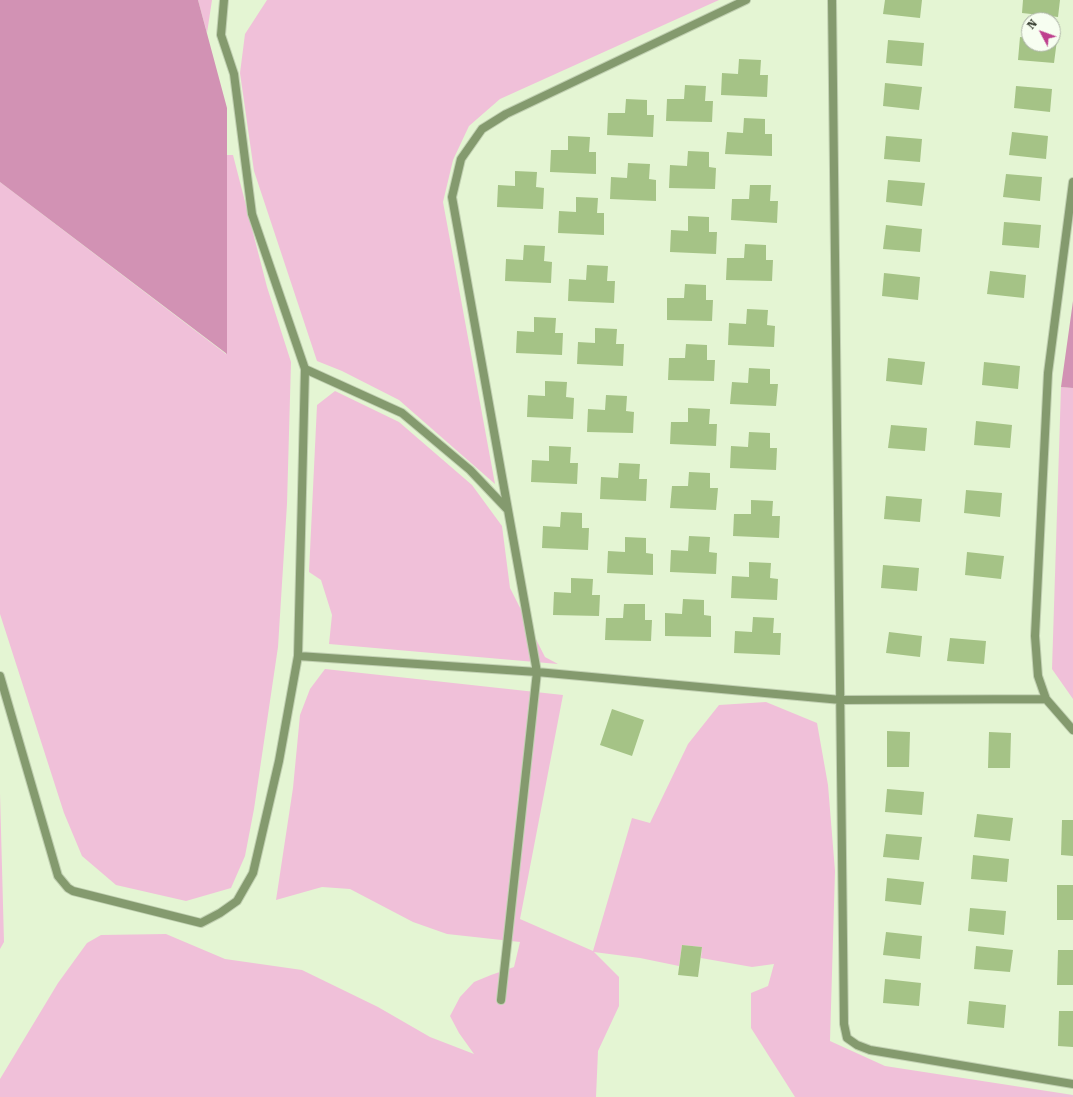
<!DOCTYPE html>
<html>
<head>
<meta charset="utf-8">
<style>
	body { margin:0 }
	#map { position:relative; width:1073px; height:1097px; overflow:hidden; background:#e4f5d3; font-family:"Roboto Serif",serif }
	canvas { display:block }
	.north { position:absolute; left:1021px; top:12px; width:40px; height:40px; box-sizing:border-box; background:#f7fef1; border:1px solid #aab1a4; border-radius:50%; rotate:311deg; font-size:11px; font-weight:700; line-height:16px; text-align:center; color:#363d30 }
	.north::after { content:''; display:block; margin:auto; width:14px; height:18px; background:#be408e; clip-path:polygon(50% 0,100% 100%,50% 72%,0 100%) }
</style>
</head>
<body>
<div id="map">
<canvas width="1073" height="1097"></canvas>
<div class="north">N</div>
</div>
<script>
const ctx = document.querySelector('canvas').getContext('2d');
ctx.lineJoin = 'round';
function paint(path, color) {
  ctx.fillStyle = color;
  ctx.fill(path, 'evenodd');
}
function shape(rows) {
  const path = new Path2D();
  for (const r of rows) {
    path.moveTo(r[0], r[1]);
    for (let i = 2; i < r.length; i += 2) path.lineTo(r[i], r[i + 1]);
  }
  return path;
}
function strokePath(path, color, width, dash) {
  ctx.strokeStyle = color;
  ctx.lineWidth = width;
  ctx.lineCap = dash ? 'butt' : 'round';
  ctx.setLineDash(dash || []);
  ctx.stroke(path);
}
const green = shape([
	[198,0,212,0,207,33],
	[267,0,719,0,500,99,469,126,453,160,443,202,495,484,399,400,342,371,317,361,254,171,240,73,245,34],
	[227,155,233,155,267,287,291,362,287,504,278,647,254,809,245,856,231,888,186,901,116,885,82,856,64,813,0,614,0,182,226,354],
	[1061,387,1073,388,1073,699,1052,669],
	[335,391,399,422,472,485,502,526,510,588,545,657,558,664,329,644,332,615,321,580,309,572,317,405],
	[325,669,563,695,520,919,593,951,632,818,650,823,688,744,719,705,766,702,817,723,828,785,835,871,830,1041,885,1066,1073,1095,1073,1097,795,1097,751,1028,751,993,768,986,774,964,752,967,701,958,702,947,682,945,679,966,640,958,594,952,619,977,619,1006,598,1051,596,1097,0,1097,0,1079,58,983,87,943,101,935,166,934,225,959,302,970,378,1007,430,1037,474,1054,459,1033,450,1016,460,997,474,982,491,975,514,967,520,942,447,934,413,922,350,889,322,887,276,900,293,788,300,715,310,689],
	[0,793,4,942,0,949]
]);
const forest = shape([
	[0,0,198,0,227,108,227,354,0,182],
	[1073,301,1073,388,1061,387]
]);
const building = shape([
	[885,0,922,0,920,18,883,14],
	[1023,0,1060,0,1058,17,1022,13],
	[1020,37,1029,38,1029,44,1053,44,1053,40,1057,40,1054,63,1018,60],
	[888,40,924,43,922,66,886,63],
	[739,59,761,60,760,75,768,75,767,97,721,95,722,73,738,74],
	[885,83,922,87,919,110,883,106],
	[685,85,706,86,705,101,713,101,712,122,666,121,667,99,684,99],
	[1016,86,1052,89,1050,112,1014,108],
	[626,99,647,100,647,115,654,115,653,137,607,135,608,113,625,113],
	[744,118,765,119,765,134,772,134,772,156,725,154,727,132,743,133],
	[1012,132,1048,136,1046,159,1009,155],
	[568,136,590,137,589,152,596,152,596,174,550,172,551,150,568,150],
	[886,136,922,139,920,162,884,159],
	[688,151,709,152,709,167,716,168,715,189,669,188,670,165,687,166],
	[628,163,650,164,649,179,656,180,656,201,610,199,611,177,627,178],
	[515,171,537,172,536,187,544,188,543,209,497,207,498,185,515,186],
	[1006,174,1042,177,1040,201,1003,197],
	[888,180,925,183,922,206,886,202],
	[750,185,771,185,770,201,778,201,777,223,731,220,732,199,749,199],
	[576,197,598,198,597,213,604,213,604,235,558,233,559,211,576,212],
	[688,216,709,217,709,232,717,232,716,254,670,252,671,230,688,231],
	[1004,222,1041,225,1039,248,1002,245],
	[886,225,922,229,920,252,883,249],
	[745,244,766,245,766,260,773,260,772,281,726,280,727,258,744,258],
	[524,245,545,246,544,261,552,262,551,283,505,281,506,259,523,260],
	[587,265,608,266,607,281,615,281,614,303,568,301,569,279,586,280],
	[990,271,1026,275,1024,298,987,294],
	[884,273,920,277,918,300,882,296],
	[685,284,706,285,706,300,713,300,712,321,667,320,667,298,684,298],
	[747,309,768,310,767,325,775,326,774,347,728,345,729,323,746,324],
	[534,317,556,318,555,333,563,333,562,355,516,353,517,331,534,332],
	[595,328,617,329,616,344,624,344,623,366,577,364,578,342,595,343],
	[686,344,707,345,707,360,715,360,714,381,668,380,669,358,685,358],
	[888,358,925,362,922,385,886,381],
	[984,362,1020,366,1018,389,982,385],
	[749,368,770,369,770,384,778,384,776,406,730,404,732,382,748,383],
	[545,381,567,382,566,397,574,398,573,419,527,417,528,395,545,396],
	[606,395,627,396,626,411,634,412,633,433,587,432,588,409,605,410],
	[688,408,710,409,709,424,717,424,716,446,670,444,671,422,688,422],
	[976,421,1012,425,1010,448,974,445],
	[891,425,927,428,925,451,888,448],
	[749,432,770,433,770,448,777,448,776,470,730,468,731,446,748,447],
	[549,446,571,447,570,463,578,463,577,484,531,482,532,460,549,461],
	[619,463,640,464,639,479,647,479,646,501,600,499,601,477,618,478],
	[689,472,710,473,710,488,718,488,716,510,670,508,672,486,688,486],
	[966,490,1002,493,1000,517,964,513],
	[886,496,922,499,920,522,884,519],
	[751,500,773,501,772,516,780,516,779,538,733,536,734,514,751,514],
	[561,512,582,513,582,528,589,528,588,550,542,548,543,526,560,527],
	[689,536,710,537,709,552,717,553,716,574,670,572,671,550,688,551],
	[625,537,646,538,646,553,653,554,653,575,607,573,608,551,625,552],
	[967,552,1004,556,1001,579,965,575],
	[749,562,771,563,770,578,778,579,777,600,731,598,732,576,749,577],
	[883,565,919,568,917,591,881,588],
	[571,578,593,579,592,595,600,595,599,616,553,615,554,592,571,593],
	[683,599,704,600,704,615,711,616,711,637,665,636,665,613,682,614],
	[624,604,645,604,645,620,652,620,651,641,605,640,606,618,623,618],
	[753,617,774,618,773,633,781,633,780,655,734,653,735,631,752,632],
	[889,632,922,636,920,657,886,653],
	[950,638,986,641,984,664,947,661],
	[612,709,644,720,632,756,600,745],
	[887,731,910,732,909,767,887,767],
	[989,732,1011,733,1010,768,988,768],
	[887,789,924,792,922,815,885,812],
	[977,814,1013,818,1010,841,974,837],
	[1062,820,1073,820,1073,856,1061,855],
	[886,834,922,837,919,860,883,857],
	[973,855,1009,859,1007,882,971,879],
	[887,878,924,882,921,905,885,901],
	[1057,885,1073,885,1073,920,1057,920],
	[970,908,1006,911,1004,935,968,931],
	[886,932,922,936,920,959,883,955],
	[682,945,702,947,698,977,678,975],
	[976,946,1013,950,1010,972,974,969],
	[1058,950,1073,950,1073,985,1057,985],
	[885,979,921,983,919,1006,883,1003],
	[969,1001,1006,1005,1004,1028,967,1024],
	[1059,1011,1073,1011,1073,1047,1058,1046]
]);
const street = shape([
	[832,0,844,1024,847,1038,857,1045,870,1050,1073,1084],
	[1073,182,1048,373,1035,636,1038,676,1046,699,1073,730],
	[305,369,402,413,470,470,507,509],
	[298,656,537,672,841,700,1046,699],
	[0,676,58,876,68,888,73,891,201,923,220,913,237,901,253,873,279,761,298,656,305,369,252,214,234,74,221,35,224,0],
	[501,1000,537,672,452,197,461,159,482,129,506,114,746,0]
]);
paint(green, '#f0c0d9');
paint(forest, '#d292b4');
paint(building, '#a5c386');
strokePath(street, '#c1d0b2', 10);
strokePath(street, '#849a6e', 8);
</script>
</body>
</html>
